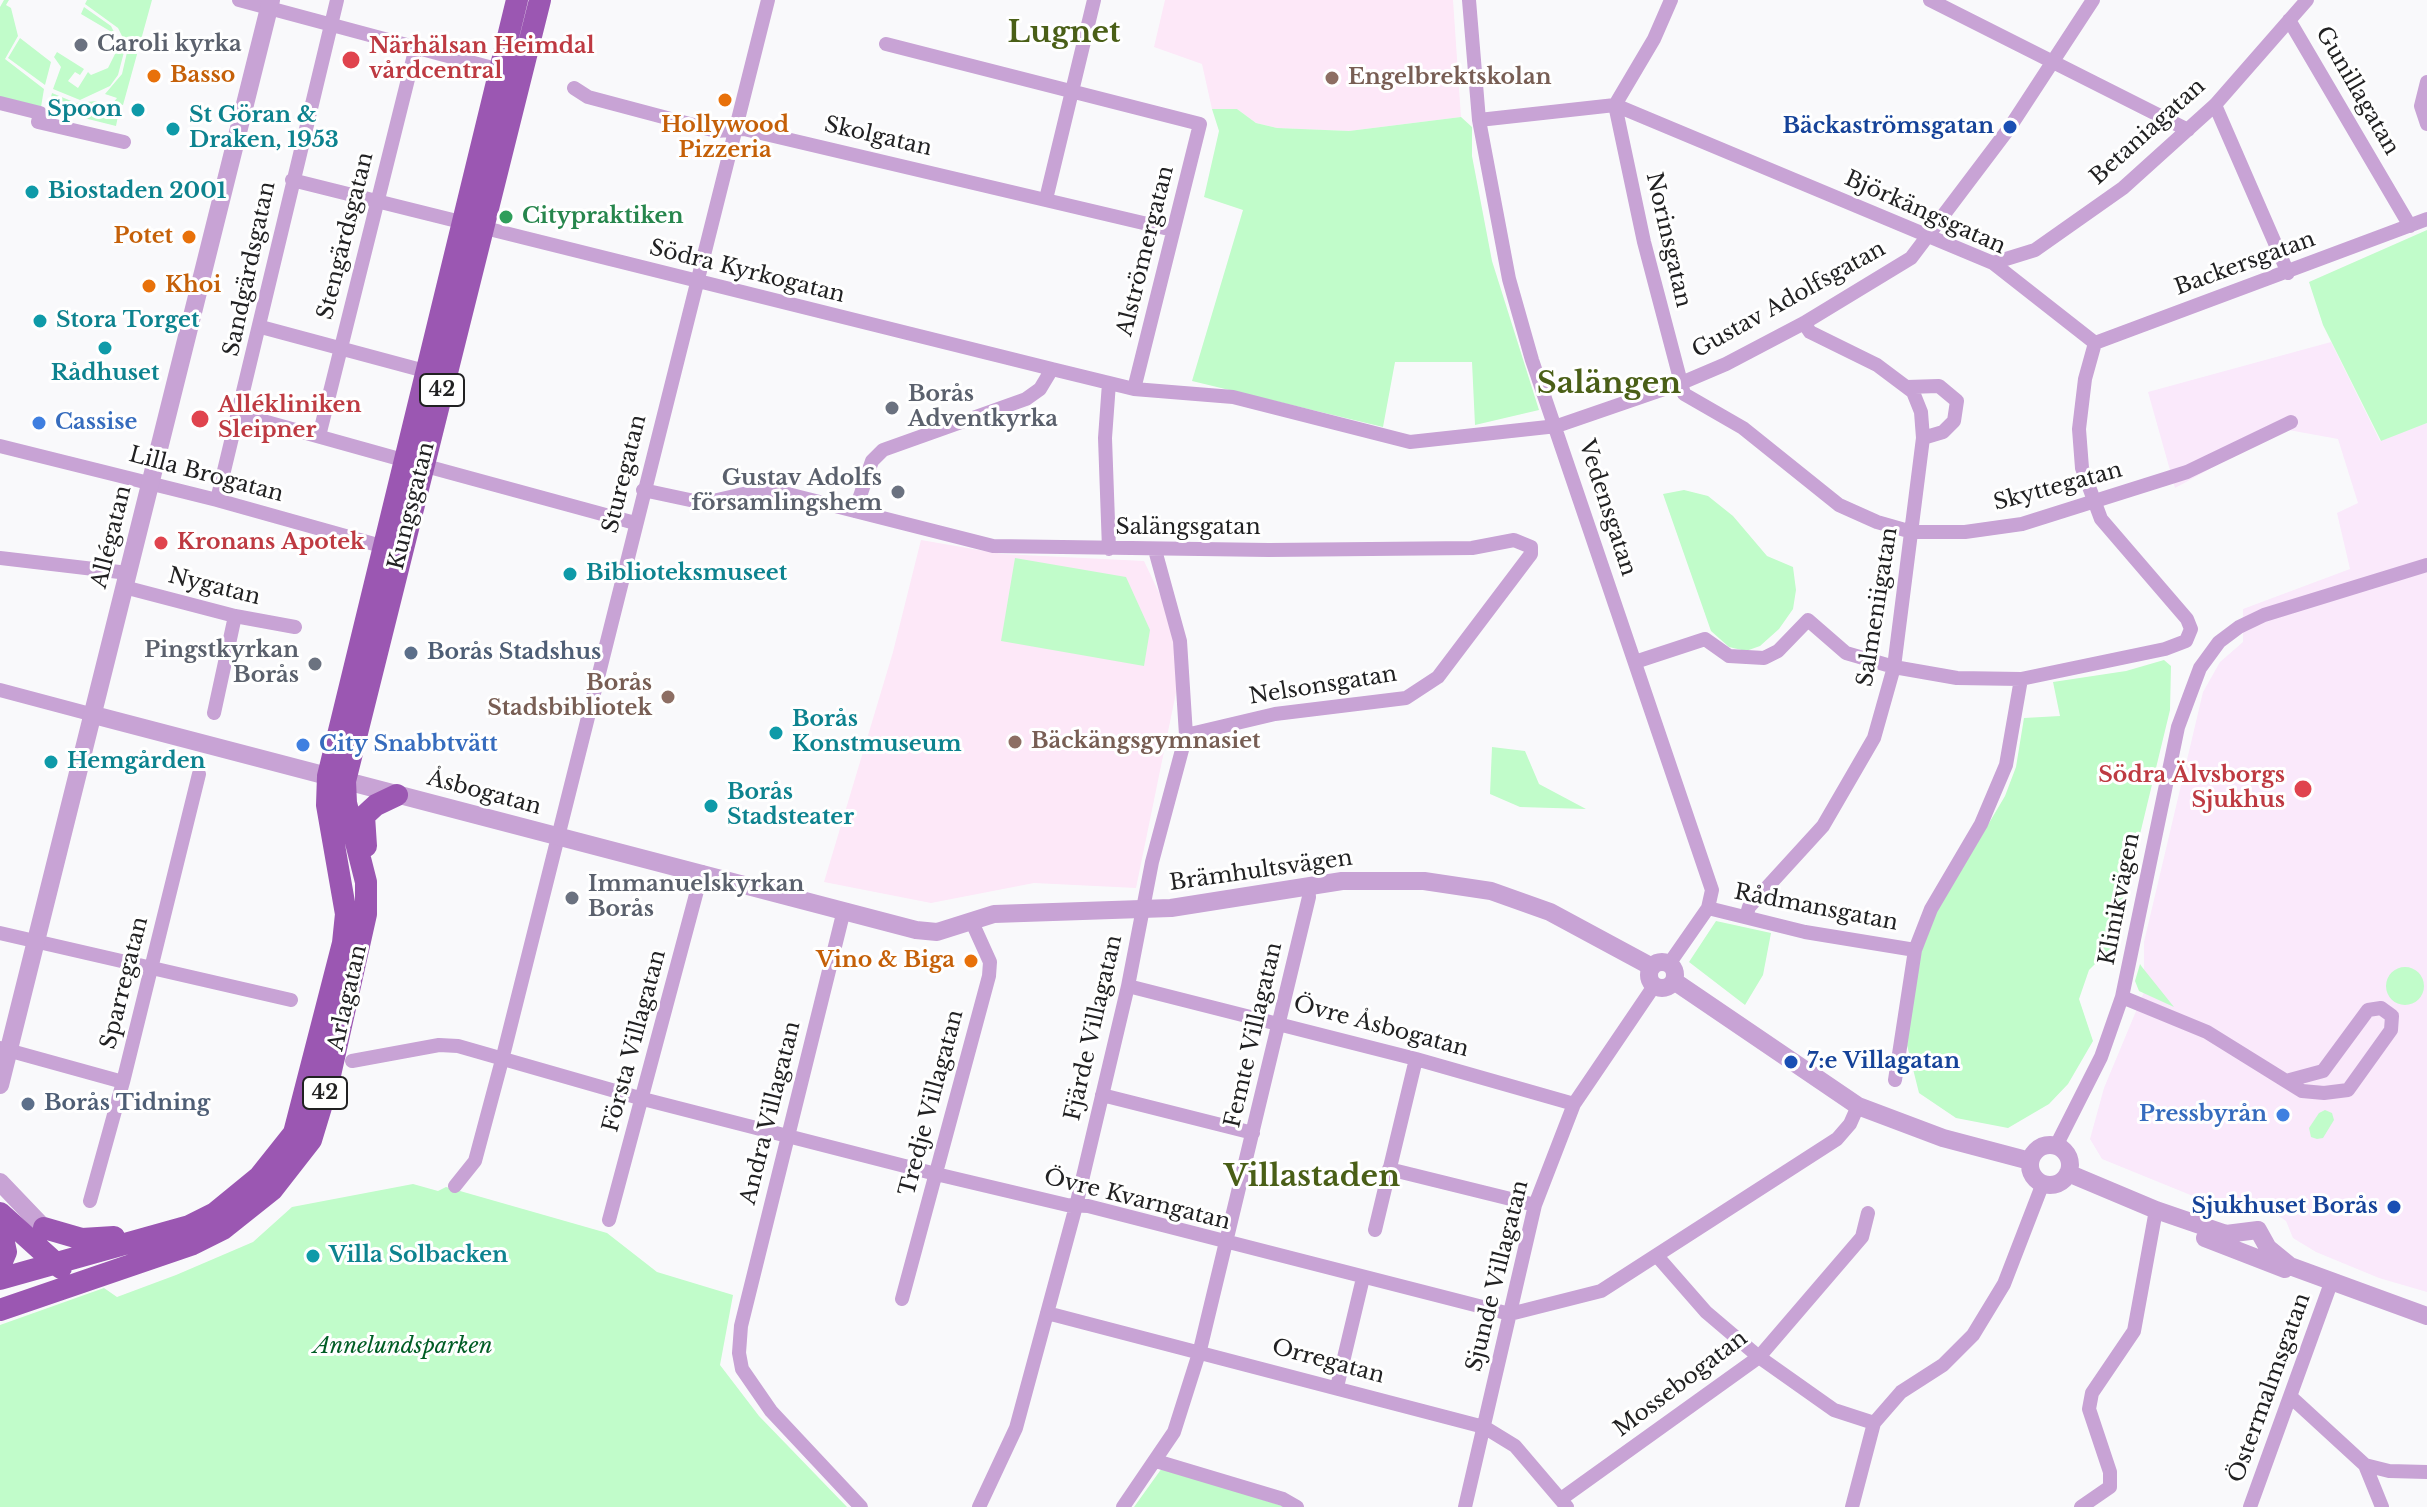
<!DOCTYPE html>
<html>
<head>
<meta charset="utf-8">
<style>
	body { margin:0 }
	canvas { display:block; background:#f9f9fb }
</style>
</head>
<body>
<canvas width="2427" height="1507"></canvas>
<script>
const ctx = document.querySelector('canvas').getContext('2d');
ctx.lineJoin = 'round';
function paint(path, color) {
  ctx.fillStyle = color;
  ctx.fill(path, 'evenodd');
}
function shape(rows) {
  const path = new Path2D();
  for (const r of rows) {
    if (r.length === 3) {
      path.moveTo(r[0] + r[2], r[1]);
      path.arc(r[0], r[1], r[2], 0, 2 * Math.PI);
      continue;
    }
    path.moveTo(r[0], r[1]);
    for (let i = 2; i < r.length; i += 2) path.lineTo(r[i], r[i + 1]);
  }
  return path;
}
function strokePath(path, color, width, dash) {
  ctx.strokeStyle = color;
  ctx.lineWidth = width;
  ctx.lineCap = dash ? 'butt' : 'round';
  ctx.setLineDash(dash || []);
  ctx.stroke(path);
}
function label(font, color, halo, rows, align = 'center') {
  ctx.font = font + ' "Libre Baskerville",serif';
  ctx.lineWidth = 6;
  ctx.setLineDash([]);
  ctx.textBaseline = 'middle';
  ctx.strokeStyle = halo;
  ctx.fillStyle = color;
  for (const [text, x, y, turn = 0] of rows) {
    ctx.save();
    ctx.translate(x, y);
    ctx.rotate((+turn || 0) * Math.PI / 180);
    ctx.textAlign = isNaN(turn) ? turn : align;
    if (halo) ctx.strokeText(text, 0, 0);
    ctx.fillText(text, 0, 0);
    ctx.restore();
  }
}
const education = shape([
	[1165,0,1453,0,1461,117,1349,131,1277,128,1256,123,1237,109,1212,109,1202,64,1154,47],
	[921,540,1002,554,1144,561,1170,616,1179,678,1136,888,1034,883,931,903,824,882,893,652]
]);
const medical = shape([
	[2331,342,2380,441,2427,423,2427,1292,2379,1278,2316,1252,2293,1238,2286,1221,2254,1199,2227,1207,2215,1205,2102,1159,2090,1139,2104,1088,2144,992,2144,942,2203,692,2220,662,2243,642,2243,609,2350,569,2337,513,2358,503,2338,439,2283,429,2175,488,2148,392]
]);
const green = shape([
	[4,0,9,0,6,5,11,8,18,36,5,59,44,89,41,107,0,97,0,7],
	[87,0,152,0,123,105,113,103,117,98,105,94,122,74,128,48,118,28,85,4],
	[84,7,111,26,124,52,118,75,110,86,80,100,53,89,61,67,54,57,57,52,84,69,80,75,75,72,68,81,78,88,88,72,91,75,108,68,116,52,115,34,81,14],
	[20,38,51,62,45,85,8,58],
	[52,93,76,103,97,101,95,111,109,115,113,110,119,111,116,126,48,109],
	[1212,109,1237,109,1256,123,1277,128,1349,131,1461,117,1472,127,1472,156,1492,261,1539,410,1475,425,1472,362,1395,362,1383,427,1192,381,1243,210,1204,197,1219,131],
	[2427,230,2427,423,2381,441,2323,325,2309,282],
	[1684,490,1708,496,1733,516,1767,556,1793,567,1796,590,1793,609,1779,629,1760,646,1746,651,1729,647,1711,631,1663,494],
	[1015,558,1126,577,1150,630,1144,666,1001,641],
	[2164,660,2171,666,2170,710,2113,946,2089,970,2079,999,2093,1041,2068,1084,2049,1104,2008,1128,1956,1118,1919,1093,1907,1045,1918,960,1937,911,2005,796,2016,767,2024,718,2060,716,2053,682,2126,671],
	[1492,747,1525,751,1539,784,1586,809,1520,807,1490,794],
	[1716,921,1771,933,1763,975,1745,1005,1689,962],
	[2140,964,2142,967,2174,1007,2139,991,2135,981],
	[2405,986,19],
	[2325,1110,2332,1113,2334,1120,2323,1138,2317,1139,2311,1137,2309,1128,2319,1113],
	[413,1184,438,1191,446,1187,607,1233,657,1272,733,1295,720,1365,759,1416,847,1507,0,1507,0,1325,104,1288,117,1297,176,1275,253,1242,292,1207],
	[1162,1468,1286,1507,1134,1507]
]);
const minor = shape([
	[239,0,500,70],
	[1469,0,1479,120,1509,279,1532,360,1712,890,1708,908,1669,964],
	[1930,0,2188,130],
	[2289,20,2410,226],
	[886,44,1200,124,1134,389],
	[2427,82,2421,106,2427,124],
	[574,88,588,97,716,131,744,129,1173,230],
	[0,103,40,113,38,122,124,142],
	[1615,105,1644,242,1684,394,1743,428,1839,505,1877,522,1912,532,1965,532,2022,524,2187,472,2291,422],
	[1615,105,1993,263,2095,343],
	[2215,105,2288,273],
	[1479,120,1615,105,1654,39,1671,0],
	[292,180,1052,369],
	[1046,199,1094,0],
	[1993,263,2035,250,2123,188,2215,105,2307,0],
	[261,327,425,371],
	[2095,343,2427,219],
	[1109,383,1105,438,1109,549],
	[1907,387,1939,386,1957,401,1954,421,1943,432,1923,438],
	[238,414,403,460],
	[319,436,416,47],
	[0,446,217,500,392,549],
	[422,465,635,523],
	[643,490,704,503,752,492,776,491,993,546,1269,550,1472,548,1514,540,1531,547,1531,554,1438,677,1406,698,1275,714,1186,735],
	[217,500,337,0],
	[855,511,872,461,883,450,1026,399,1040,389,1052,369,1134,389,1233,397,1410,442,1557,426,1679,384,1726,364,1804,323,1911,258,2010,127,2093,0],
	[0,558,128,573],
	[124,587,235,616,295,627],
	[1635,662,1705,639,1729,656,1764,658,1778,651,1808,620,1846,653,1894,667,1957,678,2021,679,2165,649,2186,641,2191,629,2187,619,2101,519,2082,468,2079,429,2085,379,2095,343],
	[0,690,94,715],
	[214,713,235,616],
	[1708,908,1805,932,1915,950],
	[844,910,741,1326,739,1353,742,1369,771,1411,861,1507],
	[1746,917,1749,907,1823,826,1874,738,1894,667,1923,438,1921,412,1913,392,1877,365,1810,332,1804,323],
	[0,933,291,1000],
	[1128,986,1416,1059,1574,1104],
	[2122,997,2207,1032,2302,1091,2324,1093,2348,1090,2391,1030,2392,1016,2381,1008,2368,1010,2323,1071,2286,1081],
	[0,1048,123,1082],
	[352,1061,439,1045,458,1046,643,1099,936,1174,1067,1205,1088,1206,1510,1314,1601,1291,1837,1139,1850,1124,1858,1106],
	[1895,1080,1915,950,1931,909,1981,824,2006,765,2021,679],
	[1102,1095,1253,1133],
	[2056,1146,2101,1057,2122,997,2178,727,2200,668,2219,642,2239,627,2264,615,2427,565],
	[1389,1169,1535,1205],
	[455,1186,475,1161,502,1060,768,0],
	[90,1201,123,1082,199,774],
	[609,1220,702,872],
	[1375,1230,1416,1059],
	[1657,1256,1706,1312,1759,1357,1834,1410,1874,1423],
	[902,1299,989,976,990,962,971,920],
	[1047,1313,1484,1427,1515,1446,1567,1507],
	[1337,1387,1363,1278],
	[2292,1398,2365,1465,2382,1507],
	[1156,1461,1283,1499,1297,1507],
	[2365,1465,2389,1471,2427,1472],
	[1561,1499,1759,1357,1862,1237,1868,1213],
	[979,1507,1016,1428,1076,1206,1128,986,1152,862,1186,735,1180,641,1155,550],
	[1123,1507,1174,1432,1200,1350,1309,897,1308,885],
	[1465,1507,1535,1205,1574,1104,1654,986],
	[1852,1507,1874,1423,1901,1392,1943,1365,1973,1335,2004,1284,2043,1183],
	[2081,1507,2110,1487,2110,1472,2089,1409,2092,1393,2134,1331,2156,1210],
	[2250,1507,2331,1283]
]);
const tertiary = shape([
	[94,715,916,930,937,932,994,914,1171,908,1342,881,1424,881,1491,891,1550,912,1652,967],
	[1662,975,13],
	[1674,981,1858,1106,1943,1138,2030,1161],
	[0,1085,271,0],
	[2050,1165,20],
	[2068,1173,2156,1210,2226,1234,2258,1230,2268,1248,2290,1266,2427,1316],
	[0,1182,44,1228],
	[2205,1238,2285,1269]
]);
const primary = shape([
	[366,846,364,816,376,805,397,795],
	[0,1213,61,1268],
	[0,1224,6,1252,0,1266],
	[44,1228,82,1239,114,1237],
	[0,1279,189,1226,215,1213,259,1177,294,1133,343,943,346,914,327,805,328,776,517,0],
	[0,1310,193,1244,223,1229,272,1190,311,1140,328,1084,366,914,366,882,346,803,345,781,540,0]
]);
const markers = [
	[81,45,8,"#6b7280"],
	[351,60,10,"#e0444e"],
	[154,76,8,"#e8710a"],
	[1332,78,8,"#8d6e63"],
	[725,100,8,"#e8710a"],
	[138,110,8,"#0f9aa8"],
	[2010,127,8,"#1a4fb4"],
	[173,129,8,"#0f9aa8"],
	[32,192,8,"#0f9aa8"],
	[506,217,8,"#2e9e5b"],
	[189,237,8,"#e8710a"],
	[149,286,8,"#e8710a"],
	[40,321,8,"#0f9aa8"],
	[105,348,8,"#0f9aa8"],
	[892,408,8,"#6b7280"],
	[200,419,10,"#e0444e"],
	[39,423,8,"#3f7fe0"],
	[898,492,8,"#6b7280"],
	[161,543,8,"#e0444e"],
	[570,574,8,"#0f9aa8"],
	[411,653,8,"#5c6f8a"],
	[315,664,8,"#6b7280"],
	[668,697,8,"#8d6e63"],
	[776,733,8,"#0f9aa8"],
	[1015,742,8,"#8d6e63"],
	[303,745,8,"#3f7fe0"],
	[51,762,8,"#0f9aa8"],
	[2303,789,10,"#e0444e"],
	[711,806,8,"#0f9aa8"],
	[572,898,8,"#6b7280"],
	[971,961,8,"#e8710a"],
	[1791,1062,8,"#1a4fb4"],
	[28,1104,8,"#5c6f8a"],
	[2283,1115,8,"#3f7fe0"],
	[2394,1207,8,"#1a4fb4"],
	[313,1256,8,"#0f9aa8"]
];
const shields = [
	[442,390,44],
	[325,1093,44]
];
const shieldNames = [
	["42",442,390],
	["42",325,1093]
];
const worshipNames = [
	["Caroli kyrka",97,45],
	["Borås",908,395],
	["Adventkyrka",908,420],
	["Gustav Adolfs",882,479,"right"],
	["församlingshem",882,504,"right"],
	["Pingstkyrkan",299,651,"right"],
	["Borås",299,676,"right"],
	["Immanuelskyrkan",588,885],
	["Borås",588,910]
];
const healthNames = [
	["Närhälsan Heimdal",369,47],
	["vårdcentral",369,72],
	["Allékliniken",218,406],
	["Sleipner",218,431],
	["Kronans Apotek",177,543],
	["Södra Älvsborgs",2285,776,"right"],
	["Sjukhus",2285,801,"right"]
];
const foodNames = [
	["Basso",170,76],
	["Hollywood",725,126,"center"],
	["Pizzeria",725,151,"center"],
	["Potet",173,237,"right"],
	["Khoi",165,286],
	["Vino & Biga",955,961,"right"]
];
const educationNames = [
	["Engelbrektskolan",1348,78],
	["Borås",652,684,"right"],
	["Stadsbibliotek",652,709,"right"],
	["Bäckängsgymnasiet",1031,742]
];
const streetNames = [
	["Gunillagatan",2357,91,60],
	["Betaniagatan",2148,132,-42],
	["Skolgatan",878,137,13],
	["Björkängsgatan",1925,213,24],
	["Stengärdsgatan",346,236,-76],
	["Norinsgatan",1668,240,77],
	["Alströmergatan",1146,251,-76],
	["Backersgatan",2245,264,-20],
	["Sandgärdsgatan",250,269,-78],
	["Södra Kyrkogatan",747,272,14],
	["Gustav Adolfsgatan",1789,300,-29],
	["Sturegatan",625,474,-76],
	["Lilla Brogatan",206,475,15],
	["Skyttegatan",2058,487,-15],
	["Kungsgatan",412,506,-76],
	["Vedensgatan",1607,508,72],
	["Salängsgatan",1188,528],
	["Allégatan",112,537,-76],
	["Nygatan",214,587,14],
	["Salmeniigatan",1878,607,-81],
	["Nelsonsgatan",1323,686,-9],
	["Åsbogatan",484,793,15],
	["Brämhultsvägen",1261,871,-8],
	["Klinikvägen",2120,899,-79],
	["Rådmansgatan",1816,908,11],
	["Sparregatan",125,983,-76],
	["Arlagatan",348,998,-77],
	["Övre Åsbogatan",1381,1027,15],
	["Fjärde Villagatan",1094,1028,-77],
	["Femte Villagatan",1254,1035,-77],
	["Första Villagatan",635,1041,-75],
	["Tredje Villagatan",932,1103,-75],
	["Andra Villagatan",771,1113,-76],
	["Övre Kvarngatan",1137,1200,14],
	["Sjunde Villagatan",1498,1276,-76],
	["Orregatan",1328,1362,15],
	["Mossebogatan",1681,1384,-37],
	["Östermalmsgatan",2270,1388,-70]
];
const cultureNames = [
	["Spoon",122,110,"right"],
	["St Göran &",189,116],
	["Draken, 1953",189,141],
	["Biostaden 2001",48,192],
	["Stora Torget",56,321],
	["Rådhuset",105,374,"center"],
	["Biblioteksmuseet",586,574],
	["Borås",792,720],
	["Konstmuseum",792,745],
	["Hemgården",67,762],
	["Borås",727,793],
	["Stadsteater",727,818],
	["Villa Solbacken",329,1256]
];
const transitNames = [
	["Bäckaströmsgatan",1994,127],
	["7:e Villagatan",1807,1062,"left"],
	["Sjukhuset Borås",2378,1207]
];
const leisureNames = [
	["Citypraktiken",522,217]
];
const shopNames = [
	["Cassise",55,423],
	["City Snabbtvätt",319,745],
	["Pressbyrån",2267,1115,"right"]
];
const serviceNames = [
	["Borås Stadshus",427,653],
	["Borås Tidning",44,1104]
];
const parkNames = [
	["Annelundsparken",403,1347]
];
const districtNames = [
	["Lugnet",1064,34],
	["Salängen",1609,385],
	["Villastaden",1312,1178]
];
paint(education, '#fde8f8');
paint(medical, '#fae9fb');
paint(green, '#c1fcca');
strokePath(minor, '#c8a3d5', 14);
strokePath(tertiary, '#c8a3d5', 18);
strokePath(primary, '#9b57b2', 22);
for (const [x, y, r, color] of markers) {
  const dot = new Path2D();
  dot.arc(x, y, r, 0, 2 * Math.PI);
  ctx.fillStyle = color;
  ctx.fill(dot);
  strokePath(dot, '#fff', 3);
}
for (const [x, y, w] of shields) {
  const box = new Path2D();
  box.roundRect(x - w / 2, y - 16, w, 32, 6);
  ctx.fillStyle = '#fff';
  ctx.fill(box);
  strokePath(box, '#212122', 2);
}
label('bold 20px', '#212122', null, shieldNames);
label('bold 22px', '#5b616d', '#fff', worshipNames, 'left');
label('bold 22px', '#be3a42', '#fff', healthNames, 'left');
label('bold 22px', '#c56008', '#fff', foodNames, 'left');
label('bold 22px', '#785e54', '#fff', educationNames, 'left');
label('22px', '#212122', '#fff', streetNames);
label('bold 22px', '#0d838f', '#fff', cultureNames, 'left');
label('bold 22px', '#164399', '#fff', transitNames, 'right');
label('bold 22px', '#27864d', '#fff', leisureNames, 'left');
label('bold 22px', '#366cbe', '#fff', shopNames, 'left');
label('bold 22px', '#4e5e75', '#fff', serviceNames, 'left');
label('italic 22px', '#005d25', '#fff', parkNames);
label('bold 30px', '#4a5f17', '#fff', districtNames);
</script>
</body>
</html>
